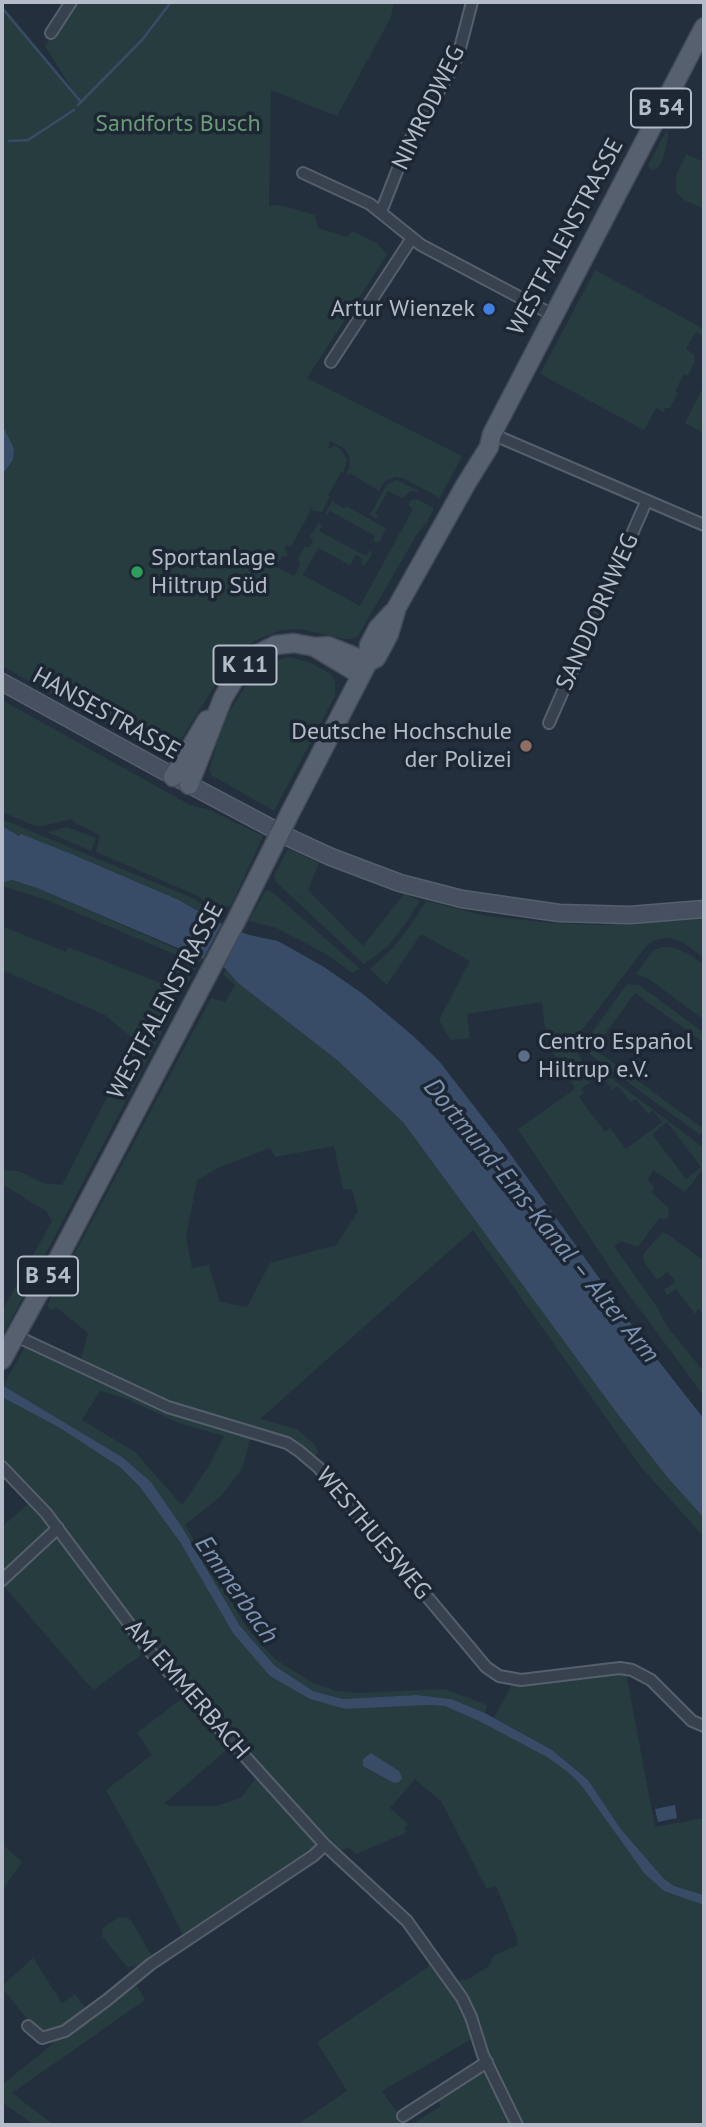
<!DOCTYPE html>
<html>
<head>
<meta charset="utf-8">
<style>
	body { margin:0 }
	#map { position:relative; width:706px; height:2127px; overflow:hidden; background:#242f3e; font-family:"PT Sans",sans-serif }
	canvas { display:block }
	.frame { position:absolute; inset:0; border:4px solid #b4bcc9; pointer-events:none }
</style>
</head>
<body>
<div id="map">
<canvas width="706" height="2127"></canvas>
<div class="frame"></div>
</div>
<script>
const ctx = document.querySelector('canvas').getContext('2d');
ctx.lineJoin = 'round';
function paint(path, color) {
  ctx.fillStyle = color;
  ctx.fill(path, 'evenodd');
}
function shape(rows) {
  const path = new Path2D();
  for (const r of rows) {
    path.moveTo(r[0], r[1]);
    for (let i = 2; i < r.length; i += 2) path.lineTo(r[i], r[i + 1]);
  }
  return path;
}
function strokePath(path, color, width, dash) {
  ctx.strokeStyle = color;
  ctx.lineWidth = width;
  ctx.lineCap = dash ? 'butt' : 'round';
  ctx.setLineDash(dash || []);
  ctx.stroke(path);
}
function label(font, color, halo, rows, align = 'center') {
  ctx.font = font + ' "PT Sans",sans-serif';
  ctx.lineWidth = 7;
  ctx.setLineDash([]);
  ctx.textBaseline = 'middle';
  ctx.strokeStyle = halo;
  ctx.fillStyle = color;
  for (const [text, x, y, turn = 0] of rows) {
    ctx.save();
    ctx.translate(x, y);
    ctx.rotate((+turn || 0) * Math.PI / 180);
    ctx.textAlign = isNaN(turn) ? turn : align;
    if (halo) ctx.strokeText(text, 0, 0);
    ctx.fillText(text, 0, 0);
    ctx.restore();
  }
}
const green = shape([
	[75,2,394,2,391,17,337,116,271,90,269,206,280,205,315,215,318,228,347,237,352,231,377,243,387,255,307,378,462,456,440,498,403,478,396,477,385,481,379,491,350,473,348,475,346,474,350,467,349,455,345,449,330,441,328,447,331,449,334,445,341,450,347,460,343,473,341,472,328,496,330,497,322,512,313,511,310,506,311,510,291,547,287,545,284,550,288,553,286,557,282,556,276,567,294,576,300,564,298,558,305,547,310,547,313,541,310,536,319,523,322,525,319,531,366,556,370,550,372,554,364,566,361,563,363,559,356,555,350,565,318,548,303,575,360,606,413,509,408,505,411,500,417,499,434,508,427,522,416,536,358,636,351,639,344,639,300,629,282,630,256,640,231,660,175,749,167,754,162,754,2,666,2,475,13,460,2,424,2,5,74,92,45,46],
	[667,130,668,137,663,159,657,169,650,170,648,165],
	[686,154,704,162,704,209,684,200,676,192,676,176],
	[595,270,704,329,704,336,696,332,686,349,694,354,695,361,688,376,684,374,675,391,678,393,670,408,665,408,664,412,656,408,644,430,540,374],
	[704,385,704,433,685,423],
	[397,480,421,492,411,491,402,498,388,491,375,514,378,516,377,519,370,515,387,484],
	[333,499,334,503,344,508,346,506,386,528,379,542,373,542,375,536,330,511,327,515,325,514],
	[290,657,311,663,331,674,335,682,335,696,274,811,211,775,209,770,221,731,232,707,253,675,269,662],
	[2,700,190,805,210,810,263,836,231,906,213,908,198,896,96,852,100,835,77,824,71,819,38,827,2,812],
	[2,819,197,900,219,921,179,900,74,855,21,835,19,836,2,826],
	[67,827,96,838,91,851,47,832],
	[288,849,319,863,308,890,363,946,404,894,419,900,418,904,406,923,388,946,364,964,276,882,274,876],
	[12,880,37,888,184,952,203,958,200,963,181,957,47,900,2,886,2,883],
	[266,890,271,891,360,969,352,973,326,954,277,928,248,921],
	[426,901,487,916,551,923,600,925,704,919,704,958,682,942,670,938,659,939,648,944,572,1043,584,1065,603,1072,704,1148,704,1168,685,1192,653,1170,648,1180,654,1187,652,1193,669,1208,668,1218,664,1220,659,1218,638,1247,621,1241,614,1246,657,1307,666,1325,704,1372,704,1396,618,1280,518,1129,575,1089,566,1072,570,1069,566,1062,561,1065,554,1054,545,1028,542,1002,467,1014,470,1038,450,1040,439,1020,470,961,421,934,387,985,371,970,372,967,392,949,410,926],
	[601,1074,612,1090,618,1086,631,1102,636,1099,648,1114,653,1110,662,1122,626,1149,610,1128,605,1132,579,1097,584,1093,581,1089],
	[667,1122,701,1167,686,1179,652,1134],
	[2,926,66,952,68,947,168,986,178,963,189,964,196,968,184,990,178,993,168,1009,171,1015,2,1337,2,1311,52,1221,46,1211,2,1184,2,1170,19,1171,43,1183,62,1185,136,1041,105,1015,2,970],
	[661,947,672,947,687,953,704,965,704,1020,649,979,636,974,652,952],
	[226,969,238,983,337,1060,403,1122,616,1412,668,1478,704,1518,704,1537,641,1467,473,1230,260,1419,297,1429,315,1445,318,1452,315,1456,180,1407,80,1361,88,1333,57,1308,50,1310,47,1305,211,998,225,1002,235,985,223,975],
	[334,1146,343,1190,352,1189,358,1212,336,1245,270,1263,247,1307,220,1302,209,1265,192,1268,186,1237,197,1180,220,1167,270,1148,275,1157],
	[627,984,639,985,704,1033,704,1043,635,993,594,1049,704,1129,700,1135,591,1055,585,1047,588,1038],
	[662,1233,666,1233,704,1261,704,1314,698,1309,695,1314,676,1289,667,1295,664,1290,675,1282,673,1278,667,1272,657,1280,644,1262,643,1256,645,1252],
	[25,1347,102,1383,180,1417,251,1437,242,1469,221,1496,185,1525,247,1628,275,1659,311,1682,337,1691,358,1693,445,1689,487,1705,485,1713,451,1699,417,1695,344,1699,313,1691,275,1666,240,1626,182,1527,151,1482,122,1457,3,1386],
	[100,1391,124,1398,179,1423,224,1436,209,1466,182,1505,135,1452,82,1420],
	[2,1397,60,1428,120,1467,140,1487,180,1542,233,1633,310,1699,345,1709,430,1705,445,1706,465,1713,547,1757,568,1772,581,1785,644,1873,704,1906,704,2125,522,2125,454,1981,469,1979,489,1966,493,1956,518,1945,516,1935,496,1886,487,1889,441,1801,415,1779,390,1808,408,1824,404,1828,406,1832,399,1837,398,1836,356,1854,348,1847,337,1853,153,1648,35,1493,2,1461],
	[31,1501,49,1525,49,1529,2,1576,2,1527],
	[53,1537,58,1537,145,1652,93,1690,3,1585],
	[620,1671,626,1673,655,1827,704,1818,704,1895,674,1886,663,1878,620,1828,588,1780,552,1750,494,1718,512,1684,524,1684],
	[185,1696,231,1746,165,1803,170,1806,216,1806,241,1798,257,1776,314,1837,315,1844,314,1852,185,1939,150,1869,106,1790,152,1755,137,1733],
	[2,1844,22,1862,4,1888,2,1887],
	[119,1917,129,1918,129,1921,131,1920,152,1956,137,1966,127,1967,102,1936,103,1928],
	[430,1955,459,1998,475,2037,382,2091,406,2125,297,2125,347,2091,317,2042,428,1967],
	[33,1958,62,2003,75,1994,88,2012,65,2028,44,2034,31,2024,2,1988,2,1986],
	[134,1980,145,2000,12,2093,54,2125,34,2125,2,2102,2,2085,55,2042,53,2040],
	[479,2073,487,2075,514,2125,411,2125,441,2106,437,2100]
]);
const water = shape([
	[2,424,14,449,13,460,2,475],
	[2,826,19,836,21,834,74,855,179,900,223,925,249,935,278,941,324,967,363,994,412,1035,439,1061,501,1141,617,1303,639,1336,704,1419,704,1518,668,1478,616,1412,403,1122,337,1060,238,983,225,968,37,888,12,880,2,883],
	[2,1385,122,1457,151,1482,182,1527,240,1626,275,1666,313,1691,343,1699,417,1695,451,1699,485,1713,552,1750,588,1780,620,1828,663,1878,674,1886,704,1895,704,1905,664,1891,644,1873,581,1785,568,1772,547,1757,479,1721,445,1706,430,1705,345,1709,310,1699,270,1676,233,1633,180,1542,140,1487,120,1467,60,1428,2,1397],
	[371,1753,399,1771,402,1778,399,1782,394,1783,363,1766,363,1759],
	[675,1805,677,1818,658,1822,655,1809]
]);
const pier = shape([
	[224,920,243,929,222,970,202,961]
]);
const stream = shape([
	[2,8,81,102],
	[78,105,142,40,171,2],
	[9,141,28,140,74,110],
	[2,151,2,150]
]);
const minor = shape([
	[51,33,71,2],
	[303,173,370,204,421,245,553,315],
	[381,212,408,143,449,74,459,52,472,2],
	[331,362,412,238],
	[492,434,704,525],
	[549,723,646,502],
	[16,1336,168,1407,287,1443,299,1451,319,1468,466,1643,486,1667,499,1676,521,1680,620,1668,632,1670,651,1680,692,1721,704,1726],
	[2,1467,46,1513,148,1649,325,1845,407,1921,462,1998,471,2017,483,2055,517,2125],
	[2,1580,58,1528],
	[28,2026,42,2038,65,2031,107,2000,151,1964,313,1856,325,1845],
	[403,2116,487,2062]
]);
const secondary = shape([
	[2,682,160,769,294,840,331,857,400,883,462,899,559,913,630,915,704,909]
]);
const primary = shape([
	[316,648,361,675],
	[368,662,376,658,380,651,389,634,397,607,466,484,489,447,492,434,704,27],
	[173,777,207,720],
	[189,785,223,698,238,673,258,654,276,645,294,643,315,647,328,646,368,662],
	[291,811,368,662,369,645,378,628,393,612],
	[2,1360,59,1257,236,921,279,835]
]);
const primaryBridge = shape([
	[279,835,291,811]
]);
const markers = [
	[489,309,7,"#3f7fe0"],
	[137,572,7,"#2e9e5b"],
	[526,746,7,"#8d6e63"],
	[524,1056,7,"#5c6f8a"]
];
const shields = [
	[661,108,60],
	[245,665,63],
	[48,1276,60]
];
const shieldNames = [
	["B 54",661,108],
	["K 11",245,665],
	["B 54",48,1276]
];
const streetNames = [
	["NIMRODWEG",429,108,-64],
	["WESTFALENSTRASSE",566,237,-62],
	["SANDDORNWEG",598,612,-66],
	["HANSESTRASSE",106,714,29],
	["WESTFALENSTRASSE",166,1001,-62],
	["WESTHUESWEG",373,1534,50],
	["AM EMMERBACH",187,1690,49]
];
const parkNames = [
	["Sandforts Busch",178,124]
];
const poiNames = [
	["Artur Wienzek",475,309],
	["Sportanlage",151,558,"left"],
	["Hiltrup Süd",151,586,"left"],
	["Deutsche Hochschule",512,732],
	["der Polizei",512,760],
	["Centro Español",538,1042,"left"],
	["Hiltrup e.V.",538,1070,"left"]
];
const waterNames = [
	["Dortmund-Ems-Kanal – Alter Arm",541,1221,51],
	["Emmerbach",236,1590,55]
];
paint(green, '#263c3f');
paint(water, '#394c67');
paint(pier, '#242f3e');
strokePath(stream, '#394c67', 2.5);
strokePath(minor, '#565f6c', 14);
strokePath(secondary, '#565f6c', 19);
strokePath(primary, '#414a57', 21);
strokePath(minor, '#38414e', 10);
strokePath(secondary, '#465061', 16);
strokePath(primary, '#56606e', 18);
strokePath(primaryBridge, '#414a57', 21, []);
strokePath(primaryBridge, '#56606e', 18);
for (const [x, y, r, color] of markers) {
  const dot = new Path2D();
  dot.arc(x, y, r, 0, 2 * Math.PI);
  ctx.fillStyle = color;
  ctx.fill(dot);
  strokePath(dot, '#1d2633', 2.5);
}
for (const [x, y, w] of shields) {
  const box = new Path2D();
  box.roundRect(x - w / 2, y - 19.5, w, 39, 5);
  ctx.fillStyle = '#1d2633';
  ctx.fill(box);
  strokePath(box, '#b4bcc9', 2);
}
label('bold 23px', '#b4bcc9', null, shieldNames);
label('24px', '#b4bcc9', '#1d2633', streetNames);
label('24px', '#6b9a76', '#1d2633', parkNames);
label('24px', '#b4bcc9', '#1d2633', poiNames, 'right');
label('italic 26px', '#7c92b1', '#1d2633', waterNames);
</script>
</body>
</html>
